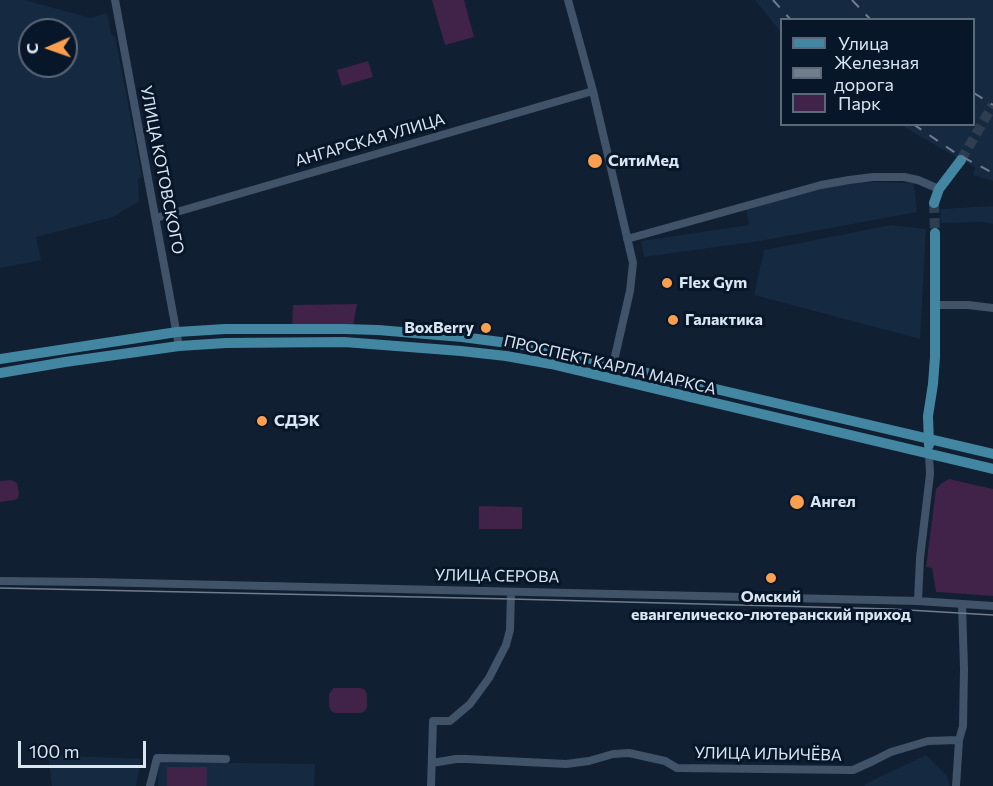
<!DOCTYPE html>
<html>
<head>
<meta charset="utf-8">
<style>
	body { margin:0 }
	#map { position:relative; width:993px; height:786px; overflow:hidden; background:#101f32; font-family:Commissioner,sans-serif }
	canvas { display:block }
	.legend { position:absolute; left:780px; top:18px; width:195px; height:108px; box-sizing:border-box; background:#071628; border:2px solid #5b6979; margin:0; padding:8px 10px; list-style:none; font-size:18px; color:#dae5f2 }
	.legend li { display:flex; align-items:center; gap:12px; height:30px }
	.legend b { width:30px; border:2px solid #5b6979 }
	.north { position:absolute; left:18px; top:18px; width:60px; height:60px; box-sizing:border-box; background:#071628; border:2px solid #5b6979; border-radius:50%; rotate:268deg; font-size:16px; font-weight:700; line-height:24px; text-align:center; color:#dae5f2 }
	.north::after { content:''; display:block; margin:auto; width:21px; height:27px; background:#fa9f4f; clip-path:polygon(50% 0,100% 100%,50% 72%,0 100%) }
	.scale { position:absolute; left:18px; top:741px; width:128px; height:27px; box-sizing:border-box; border:3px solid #dae5f2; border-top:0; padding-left:8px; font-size:18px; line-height:21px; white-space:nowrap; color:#dae5f2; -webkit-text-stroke:4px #071628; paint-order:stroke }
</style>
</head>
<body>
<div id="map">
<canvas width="993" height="786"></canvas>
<ul class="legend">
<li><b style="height:8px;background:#4286a1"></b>Улица</li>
<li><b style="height:8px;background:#707d8d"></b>Железная дорога</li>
<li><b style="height:16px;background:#412248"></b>Парк</li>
</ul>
<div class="north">С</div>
<div class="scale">100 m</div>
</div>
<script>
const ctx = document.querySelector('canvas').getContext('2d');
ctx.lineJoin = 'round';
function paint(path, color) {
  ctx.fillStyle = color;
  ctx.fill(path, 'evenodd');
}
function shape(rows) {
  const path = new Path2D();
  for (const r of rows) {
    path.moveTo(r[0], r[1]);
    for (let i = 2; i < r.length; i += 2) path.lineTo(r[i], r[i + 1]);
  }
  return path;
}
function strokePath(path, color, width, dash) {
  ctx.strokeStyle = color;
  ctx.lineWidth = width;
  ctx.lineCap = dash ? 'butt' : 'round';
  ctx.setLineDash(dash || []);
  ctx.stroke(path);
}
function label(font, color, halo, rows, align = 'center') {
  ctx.font = font + ' Commissioner,sans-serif';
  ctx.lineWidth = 6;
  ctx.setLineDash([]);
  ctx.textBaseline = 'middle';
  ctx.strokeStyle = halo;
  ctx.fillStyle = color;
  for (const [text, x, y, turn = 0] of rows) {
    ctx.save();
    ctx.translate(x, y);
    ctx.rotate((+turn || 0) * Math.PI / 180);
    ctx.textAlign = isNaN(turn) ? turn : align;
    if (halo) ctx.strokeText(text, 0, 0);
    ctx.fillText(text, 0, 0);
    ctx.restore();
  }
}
const built = shape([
	[0,0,24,0,91,18,107,13,112,36,115,36,142,177,138,179,139,201,113,217,36,237,41,260,0,268],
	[30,30,66,30,66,66,30,66],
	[755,0,993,0,993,181,973,175,975,167,954,156,901,125,974,124,974,20,782,20,781,32,780,31],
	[857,182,914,183,917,212,760,241,644,257,641,241,749,225,746,210,826,187],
	[993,206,993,224,982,222,941,223,940,209],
	[891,225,926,229,920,339,754,295,764,250],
	[48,755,141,759,136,786,52,786],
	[926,755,947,776,950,786,865,786,865,784],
	[159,762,315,764,314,786,158,786]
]);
const green = shape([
	[432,0,464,0,474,37,445,45],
	[368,61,373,77,342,86,337,70],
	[357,304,353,326,292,326,293,305],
	[949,479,993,489,993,596,936,592,932,568,926,567,936,489,942,483],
	[11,480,17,483,19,493,18,498,14,500,0,502,0,481],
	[479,506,522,507,522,529,479,529],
	[333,688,361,688,365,690,367,694,367,707,365,711,361,713,335,713,331,711,329,706,329,694],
	[167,767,207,767,207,786,167,786]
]);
const majorTunnel = shape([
	[961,160,993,105],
	[934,203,935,233]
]);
const minor = shape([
	[115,0,179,346],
	[568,0,593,91,633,263,630,291,613,365],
	[156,218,593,91],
	[627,239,821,185,849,180,873,177,904,177,918,180,939,189],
	[935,305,968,305,993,308],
	[0,581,93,582,918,601,993,606],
	[918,601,920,558,930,474,929,455],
	[432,763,456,759,466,759,566,764,589,761,613,754,629,753,665,761,677,768,853,770,873,761,891,752,928,741,959,740],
	[150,786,157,758,226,759],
	[431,786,433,721,450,721,470,704,489,678,506,645,510,630,511,592],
	[956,786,959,740,963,726,964,669,962,604]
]);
const major = shape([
	[934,203,939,189,961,160],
	[0,359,177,332,225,329,344,329,378,330,462,337,554,349,613,365,993,454],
	[0,373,65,362,179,346,226,343,344,342,461,351,506,356,551,364,993,469],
	[929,445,928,416,933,384,935,357,935,233]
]);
const tram = shape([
	[0,588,511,599,891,609,993,615]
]);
const rail = shape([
	[773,0,791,20],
	[852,0,871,20],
	[974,93,993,105],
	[913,124,957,154,993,173]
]);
const markers = [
	[595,161,8,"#fa9f4f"],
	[667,283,6,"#fa9f4f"],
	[673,320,6,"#fa9f4f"],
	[486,328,6,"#fa9f4f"],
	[262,421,6,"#fa9f4f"],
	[797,502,8,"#fa9f4f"],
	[771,578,6,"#fa9f4f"]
];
const streetNames = [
	["АНГАРСКАЯ УЛИЦА",370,140,-16],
	["УЛИЦА КОТОВСКОГО",162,170,79],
	["ПРОСПЕКТ КАРЛА МАРКСА",610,365,13],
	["УЛИЦА СЕРОВА",497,576,1],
	["УЛИЦА ИЛЬИЧЁВА",768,754,1]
];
const poiNames = [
	["СитиМед",608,161],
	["Flex Gym",679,283],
	["Галактика",685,320],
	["BoxBerry",474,328,"right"],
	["СДЭК",274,421],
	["Ангел",810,502],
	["Омский",771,597,"center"],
	["евангелическо-лютеранский приход",771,615,"center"]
];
paint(built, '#152941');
paint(green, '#412248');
strokePath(majorTunnel, '#2e3d4f', 10, [10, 5]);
strokePath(minor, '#415369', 8);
strokePath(major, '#4286a1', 10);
strokePath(tram, '#707d8d', 1.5);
strokePath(rail, '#707d8d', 2, [10, 10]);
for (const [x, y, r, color] of markers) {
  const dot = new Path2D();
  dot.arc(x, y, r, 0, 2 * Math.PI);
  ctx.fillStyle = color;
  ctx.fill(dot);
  strokePath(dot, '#071628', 2);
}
label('16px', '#dae5f2', '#071628', streetNames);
label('bold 16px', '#dae5f2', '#071628', poiNames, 'left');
</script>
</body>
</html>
